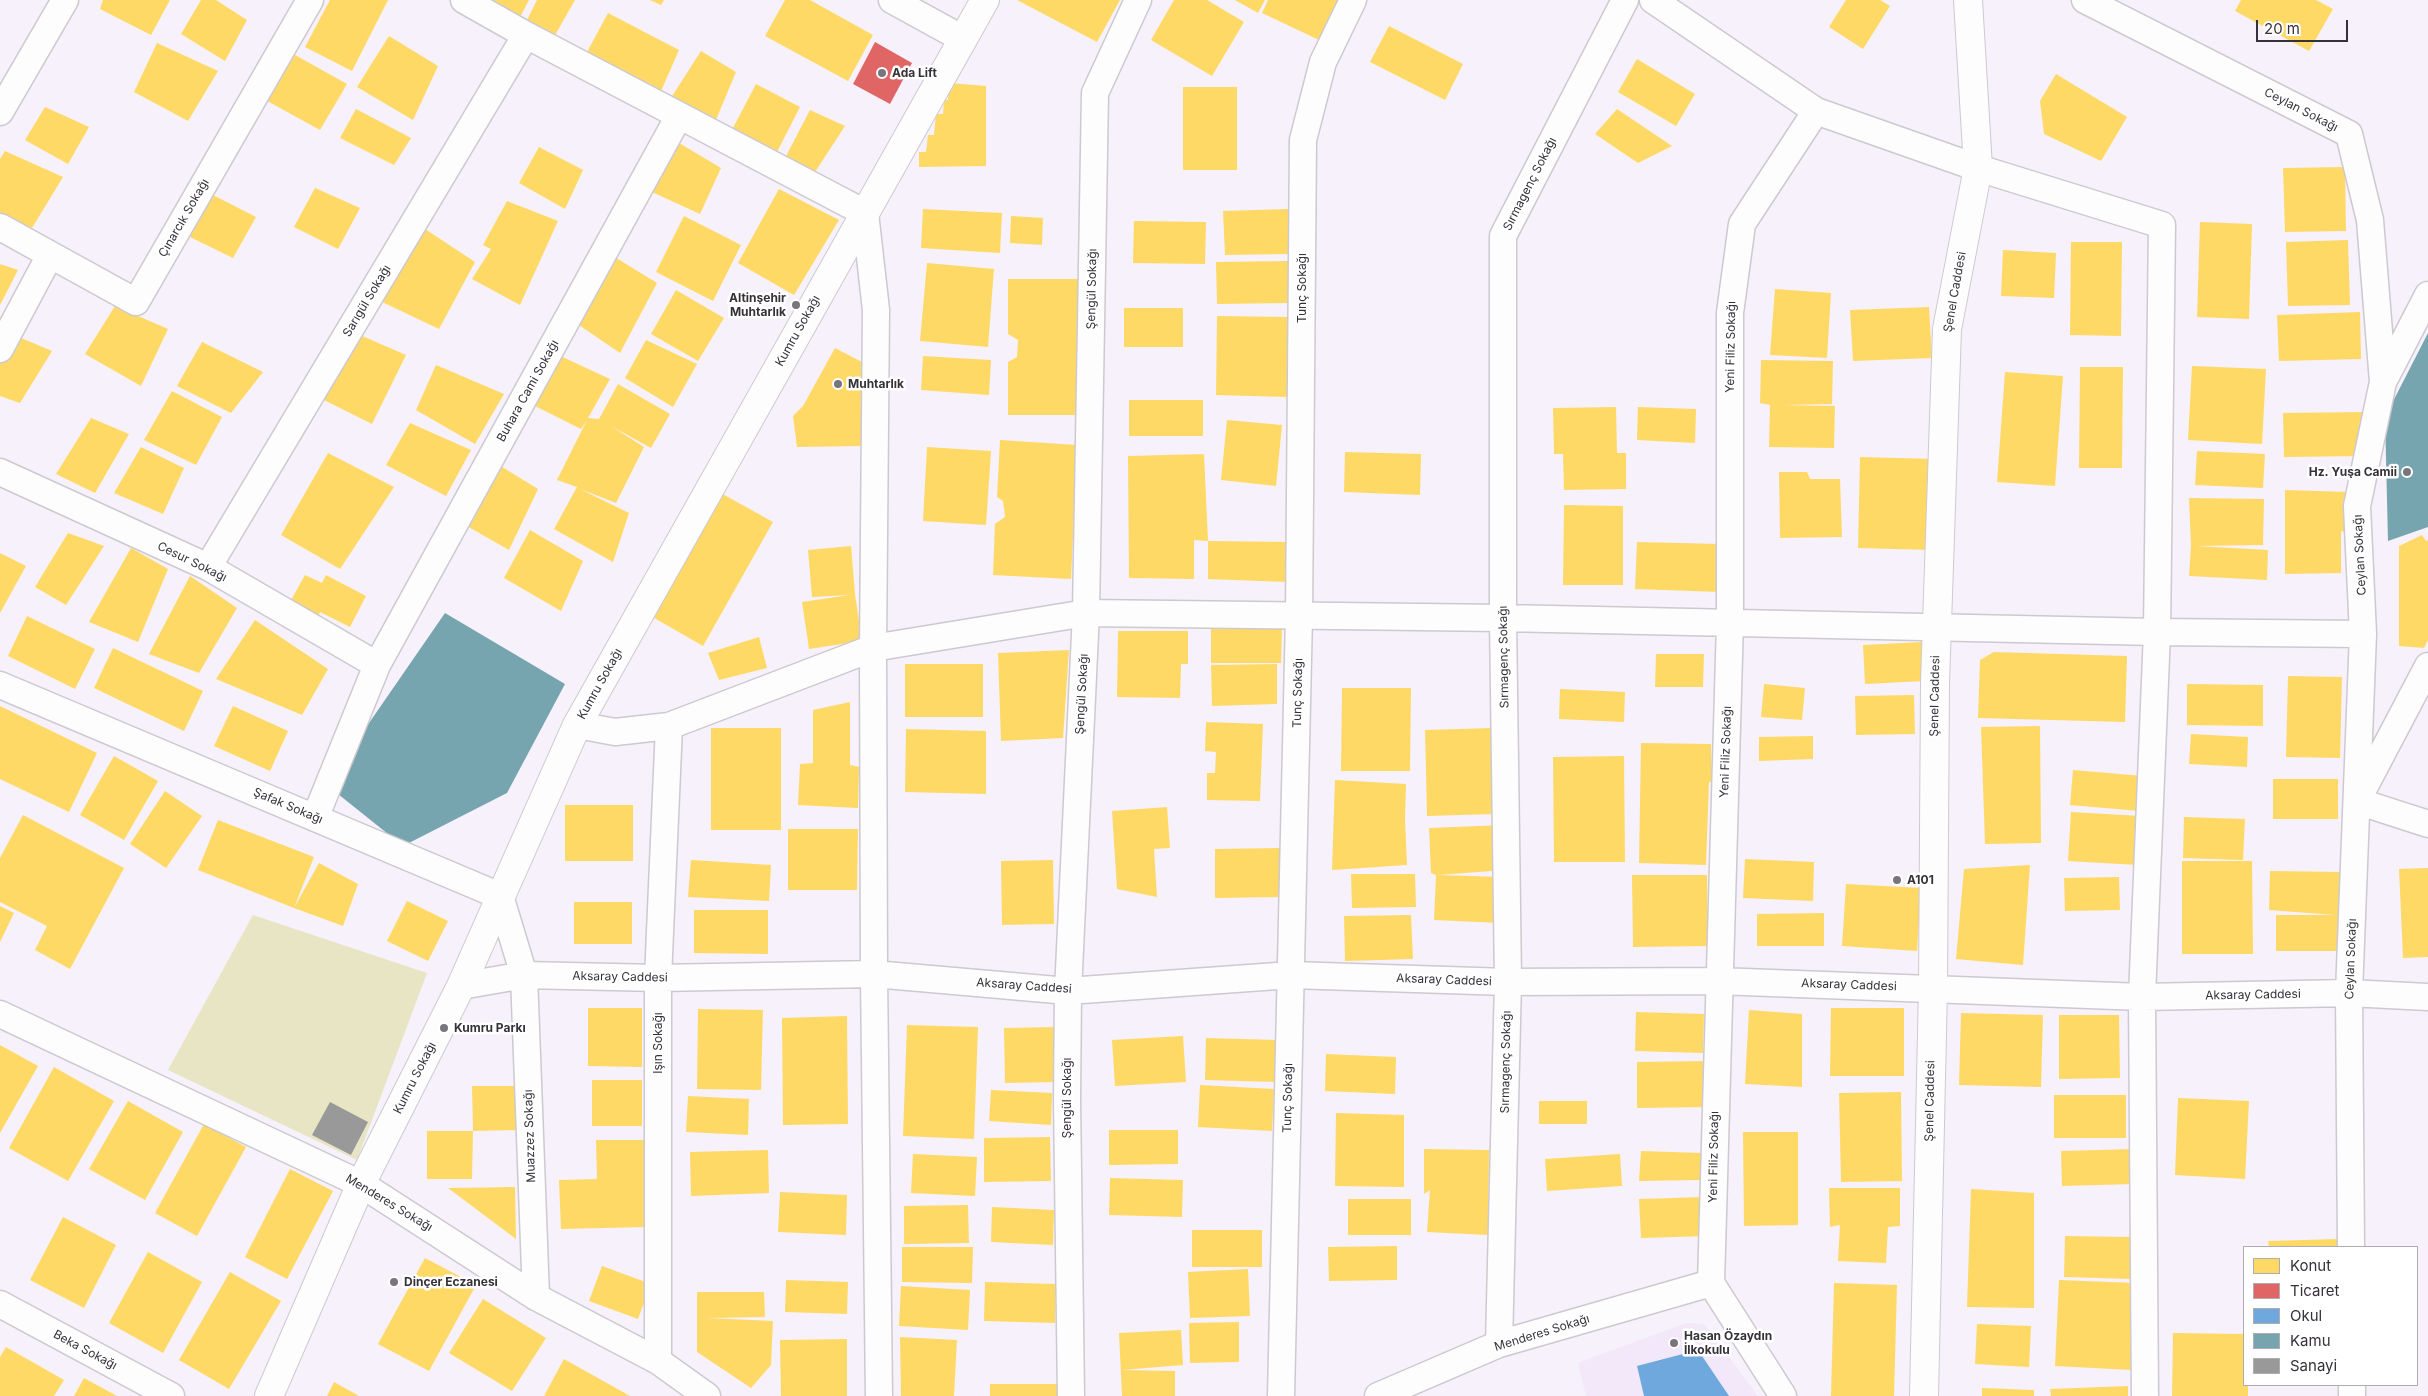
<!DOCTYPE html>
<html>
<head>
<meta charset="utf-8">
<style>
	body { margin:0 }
	#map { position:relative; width:2428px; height:1396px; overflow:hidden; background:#f6f1fa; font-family:Inter,sans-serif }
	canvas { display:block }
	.legend { position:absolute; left:2243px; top:1246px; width:175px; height:140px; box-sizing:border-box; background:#fff; border:1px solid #afadb0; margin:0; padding:6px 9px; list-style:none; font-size:15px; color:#363239 }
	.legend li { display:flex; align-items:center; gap:10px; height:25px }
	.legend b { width:25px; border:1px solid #afadb0 }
	.scale { position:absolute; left:2256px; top:20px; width:92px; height:22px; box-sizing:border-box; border:2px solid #363239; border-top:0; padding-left:6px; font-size:15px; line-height:18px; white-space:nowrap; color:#363239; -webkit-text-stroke:4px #fff; paint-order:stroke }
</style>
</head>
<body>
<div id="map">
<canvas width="2428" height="1396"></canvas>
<ul class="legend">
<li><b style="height:14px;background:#ffd966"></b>Konut</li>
<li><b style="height:14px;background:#e06666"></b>Ticaret</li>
<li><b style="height:14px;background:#6fa8dc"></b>Okul</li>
<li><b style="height:14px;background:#76a5af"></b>Kamu</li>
<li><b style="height:14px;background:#999"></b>Sanayi</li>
</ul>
<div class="scale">20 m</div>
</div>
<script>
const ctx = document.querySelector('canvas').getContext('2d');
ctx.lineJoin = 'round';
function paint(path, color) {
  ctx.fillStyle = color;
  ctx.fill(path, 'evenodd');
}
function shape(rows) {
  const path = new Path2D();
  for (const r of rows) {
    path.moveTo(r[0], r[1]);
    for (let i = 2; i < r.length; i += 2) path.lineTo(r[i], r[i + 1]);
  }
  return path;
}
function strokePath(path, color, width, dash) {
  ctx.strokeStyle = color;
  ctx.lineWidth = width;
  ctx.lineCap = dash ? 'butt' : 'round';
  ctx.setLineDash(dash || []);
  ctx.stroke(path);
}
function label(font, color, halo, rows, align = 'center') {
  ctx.font = font + ' Inter,sans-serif';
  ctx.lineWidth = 5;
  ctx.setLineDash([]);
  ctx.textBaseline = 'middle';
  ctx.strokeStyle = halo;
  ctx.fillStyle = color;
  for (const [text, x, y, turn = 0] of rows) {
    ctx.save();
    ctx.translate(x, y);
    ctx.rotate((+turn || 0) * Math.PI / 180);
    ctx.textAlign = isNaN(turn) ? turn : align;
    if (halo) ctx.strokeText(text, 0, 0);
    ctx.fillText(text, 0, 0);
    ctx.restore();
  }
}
const built = shape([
	[1686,1323,1704,1324,1758,1396,1586,1396,1578,1363]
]);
const green = shape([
	[253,915,427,973,357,1160,168,1070]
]);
const homes = shape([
	[103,0,170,0,151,35,100,9],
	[201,0,216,0,247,20,225,61,181,34],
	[330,0,388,0,352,71,305,47],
	[489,0,529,0,518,21],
	[537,0,575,0,550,44,523,28],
	[650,0,664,0,661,5],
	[785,0,810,0,873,35,848,81,765,36],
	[1017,0,1120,0,1097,42],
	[1174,0,1207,0,1244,22,1212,76,1151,40],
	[1235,0,1265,0,1258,13],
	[1268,0,1339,0,1319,40,1262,13],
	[1846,0,1880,0,1890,6,1863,49,1829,27],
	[2241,0,2316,0,2333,9,2309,51,2235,11],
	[608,13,679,50,658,98,586,54],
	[1389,26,1463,64,1445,100,1370,62],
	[389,36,438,66,413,120,357,87],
	[157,43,218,71,188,121,134,92],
	[288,51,347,84,320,130,260,97],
	[701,51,736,72,715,122,669,101],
	[1637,59,1695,94,1676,126,1618,92],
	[2056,74,2127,117,2101,161,2044,134,2040,101],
	[949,83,986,86,986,166,919,167,919,152,926,152,928,135,934,135,936,114,943,114,944,100,948,100],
	[756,84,800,107,777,152,733,128],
	[1183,87,1237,87,1237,170,1183,170],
	[45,107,89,127,68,164,25,140],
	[356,109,411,138,394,165,340,138],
	[1617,109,1672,146,1638,163,1595,134],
	[810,110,845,126,815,172,785,158],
	[679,143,721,168,700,214,652,192],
	[539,147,583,170,565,209,519,183],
	[5,151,63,177,32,228,0,214,0,159],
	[2345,167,2346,231,2285,232,2283,168],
	[315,188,360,208,338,249,294,227],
	[779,189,839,220,794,295,738,263],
	[211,194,256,217,233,258,190,237],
	[507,201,558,221,520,305,472,279,491,249,483,245],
	[923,209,1002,213,1000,253,921,248],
	[1288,209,1288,254,1225,255,1223,211],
	[684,216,741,245,713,301,656,272],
	[1011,216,1043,218,1042,245,1010,243],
	[1134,221,1206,222,1205,264,1133,263],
	[2200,222,2252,224,2249,319,2197,317],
	[422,227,475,262,439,329,380,301],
	[2348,240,2350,305,2288,306,2286,242],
	[2071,242,2122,242,2121,336,2070,335],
	[2003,250,2056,253,2054,298,2001,296],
	[613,256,657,283,620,353,576,323],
	[1289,261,1289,303,1217,304,1216,262],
	[927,263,994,269,988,347,920,341],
	[0,264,18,270,0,305],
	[1008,279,1079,279,1079,415,1008,415,1008,362,1017,357,1018,340,1008,334],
	[1775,289,1831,293,1827,358,1770,355],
	[676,290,724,318,698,361,651,334],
	[115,306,168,329,141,386,85,354],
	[1929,307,1932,358,1853,361,1850,310],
	[1124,308,1183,308,1183,347,1124,347],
	[2360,312,2361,359,2279,361,2277,315],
	[1217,316,1288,317,1287,397,1216,395],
	[14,335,52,351,20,403,0,396,0,362],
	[360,335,406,355,372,424,324,400],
	[646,340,697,364,673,407,625,378],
	[202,342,263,372,231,413,177,386],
	[835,348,862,362,862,446,797,447,793,416,803,406],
	[556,354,610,379,588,418,599,419,618,384,670,414,651,448,611,426,644,447,616,503,580,489,629,513,613,562,554,529,577,487,557,480,587,420,581,429,527,402],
	[923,356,991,360,989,395,921,390],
	[1761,360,1833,361,1832,404,1783,405,1835,406,1834,448,1769,447,1770,405,1760,403],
	[436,365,504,394,475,444,416,410],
	[2192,366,2266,369,2262,444,2188,440],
	[2080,367,2123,367,2122,468,2079,468],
	[2005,372,2063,376,2055,486,1997,482],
	[172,391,222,417,196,465,144,440],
	[1129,400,1203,400,1203,436,1129,436],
	[1616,407,1617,453,1626,453,1626,489,1564,490,1563,454,1554,454,1553,408],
	[1638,407,1696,409,1695,443,1637,440],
	[2366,412,2367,456,2284,457,2283,413],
	[91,418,129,434,95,493,56,474],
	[1227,420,1282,425,1276,486,1221,480],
	[410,423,471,450,446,496,386,465],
	[1000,440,1077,445,1071,579,993,575,995,524,1005,517,1003,501,997,497],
	[141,447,184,468,163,514,114,493],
	[927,447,991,451,986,525,923,521],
	[2197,451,2265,454,2263,488,2195,485],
	[1345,452,1421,454,1420,495,1344,492],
	[328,453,394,487,340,569,281,535],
	[1204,454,1208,541,1290,542,1287,582,1208,579,1208,541,1194,540,1194,579,1129,578,1128,456],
	[1860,457,1933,459,1931,550,1858,548],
	[494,462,538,489,509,550,465,525],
	[1779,472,1807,472,1810,479,1840,479,1842,537,1780,538],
	[2285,490,2350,492,2349,533,2341,531,2341,573,2285,574],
	[719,492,773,522,703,646,649,615],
	[2189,498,2264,499,2263,545,2196,546,2268,550,2267,580,2189,576,2191,546],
	[1564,505,1623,506,1623,585,1563,585],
	[530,530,583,561,561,611,504,578],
	[68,533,104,546,66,605,35,587],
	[2422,535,2426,541,2428,540,2428,640,2424,648,2399,646,2399,546],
	[1637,542,1721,544,1720,592,1635,589],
	[851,546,855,594,862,641,809,649,802,602,850,595,812,597,808,550],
	[131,548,168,569,138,642,89,622],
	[0,553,26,566,0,613],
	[305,575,322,583,326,575,366,596,350,627,320,612,316,621,290,602],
	[190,576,237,608,199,673,149,654],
	[27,616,95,649,75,689,8,656],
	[255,620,328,669,302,715,216,679],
	[1211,627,1282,627,1281,663,1211,663],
	[1118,631,1188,631,1188,664,1181,664,1180,698,1117,697],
	[759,637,767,668,719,680,708,653],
	[1923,642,1925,681,1865,684,1863,645],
	[113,648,203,691,184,731,94,688],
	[1069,650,1063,738,1001,741,998,653],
	[1994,652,2127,656,2125,722,1978,718,1980,660],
	[1656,654,1704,654,1703,687,1655,687],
	[905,664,983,664,983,717,905,717],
	[1277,664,1277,704,1212,706,1211,665],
	[2288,676,2342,677,2340,758,2286,757],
	[1764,684,1805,688,1802,720,1761,717],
	[2187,684,2263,685,2263,726,2187,725],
	[1342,688,1411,688,1410,771,1341,771],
	[1560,689,1625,692,1624,722,1559,719],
	[1914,695,1915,734,1856,735,1855,696],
	[850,702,850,765,859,767,858,808,798,805,800,764,813,763,813,710],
	[0,706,97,753,69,812,0,779],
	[233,706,288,731,270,771,214,746],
	[1206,722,1263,724,1260,801,1207,800,1207,773,1215,773,1216,752,1205,751],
	[2040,726,2041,843,1985,844,1981,727],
	[711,728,781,728,781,830,711,830],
	[1493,728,1495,814,1427,816,1425,730],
	[906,729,986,731,986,794,905,792],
	[2191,734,2248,737,2247,767,2189,764],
	[1813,736,1813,759,1759,761,1759,737],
	[1641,743,1711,744,1712,782,1709,782,1706,865,1639,863],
	[114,756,158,781,124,840,80,815],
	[1624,756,1625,862,1554,862,1553,757],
	[2073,770,2143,776,2140,811,2070,805],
	[2273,779,2338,779,2338,819,2273,819],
	[1335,780,1406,784,1405,819,1407,865,1332,870],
	[165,791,202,816,166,868,130,844],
	[565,805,633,805,633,861,565,861],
	[1167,807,1170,848,1154,849,1157,897,1117,889,1112,811],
	[2071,812,2141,816,2138,865,2068,861],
	[23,815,124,868,70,969,35,950,47,926,0,902,0,858],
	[2184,817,2245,819,2243,860,2183,858],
	[218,820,314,857,294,908,198,870],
	[1503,825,1505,870,1438,875,1502,877,1501,923,1434,920,1436,875,1431,873,1429,828],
	[788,829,858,829,857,890,788,890],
	[1280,848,1280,897,1215,898,1215,849],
	[1745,859,1814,862,1813,901,1743,898],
	[691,860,771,865,769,901,688,897],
	[1053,860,1054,924,1002,925,1001,861],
	[2182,861,2252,861,2253,954,2182,954],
	[319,863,358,884,343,926,294,908],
	[2030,865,2023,965,1956,959,1964,869],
	[2428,868,2428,957,2403,958,2399,869],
	[2270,871,2344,872,2339,951,2276,951,2276,915,2335,915,2269,910],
	[1351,874,1415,874,1416,907,1352,908],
	[1632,875,1707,875,1708,946,1633,947],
	[2119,877,2120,910,2065,911,2064,878],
	[1846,884,1921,888,1917,951,1842,946],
	[407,901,448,921,428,961,387,941],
	[574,902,632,902,632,944,574,944],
	[0,906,14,913,0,942],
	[694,910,768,910,768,954,694,953],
	[1824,913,1824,946,1757,946,1757,914],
	[1411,915,1413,959,1345,961,1344,916],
	[588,1008,642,1008,642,1067,588,1066],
	[1831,1008,1904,1008,1904,1076,1830,1076],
	[698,1009,763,1010,761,1090,697,1089],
	[1749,1010,1802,1014,1802,1087,1745,1084],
	[1636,1012,1704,1014,1703,1053,1635,1051],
	[1961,1013,2043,1015,2041,1087,1959,1085],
	[2059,1015,2119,1015,2120,1078,2059,1079],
	[847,1016,848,1124,783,1125,782,1018],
	[907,1025,978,1027,974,1139,903,1136],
	[1054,1027,1056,1082,1005,1083,1004,1028],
	[1183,1036,1186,1082,1115,1086,1112,1040],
	[1206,1038,1278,1040,1277,1082,1205,1080],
	[0,1045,38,1066,0,1133],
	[1326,1054,1396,1057,1395,1094,1325,1091],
	[1707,1061,1708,1107,1637,1108,1637,1062],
	[54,1067,114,1101,68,1181,9,1148],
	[592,1080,642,1080,642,1126,592,1126],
	[1200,1085,1274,1089,1272,1131,1198,1127],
	[472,1086,517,1086,517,1130,473,1131],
	[991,1090,1052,1093,1051,1125,989,1121],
	[1901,1092,1902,1181,1841,1182,1839,1093],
	[2054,1095,2126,1095,2126,1138,2054,1138],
	[688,1096,749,1099,748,1135,686,1132],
	[2178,1098,2249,1101,2245,1179,2175,1175],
	[128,1101,183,1132,145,1200,89,1169],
	[1539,1101,1587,1101,1587,1124,1539,1124],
	[1336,1113,1404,1115,1404,1187,1335,1186],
	[204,1124,246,1147,197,1236,155,1213],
	[1109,1130,1178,1130,1178,1164,1109,1165],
	[427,1131,473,1131,472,1179,427,1179],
	[1743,1132,1798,1132,1798,1225,1744,1226],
	[1050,1137,1051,1181,984,1182,984,1138],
	[596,1140,645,1140,647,1227,561,1229,559,1180,597,1179],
	[1424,1149,1489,1150,1488,1235,1427,1232,1430,1190,1424,1194],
	[2133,1149,2134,1184,2062,1186,2061,1151],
	[768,1150,769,1193,691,1196,690,1152],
	[1641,1151,1702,1153,1700,1180,1639,1181],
	[913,1154,977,1157,975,1196,911,1193],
	[1620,1154,1622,1186,1547,1191,1545,1159],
	[290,1169,333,1191,287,1279,245,1257],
	[1110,1178,1183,1180,1182,1217,1109,1215],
	[515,1187,516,1239,448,1188],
	[1829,1188,1900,1188,1900,1226,1888,1227,1886,1263,1838,1261,1840,1225,1830,1227],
	[1971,1189,2034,1193,2034,1308,1967,1307],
	[780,1192,847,1195,846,1235,778,1232],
	[1705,1197,1707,1236,1641,1238,1639,1199],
	[1348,1199,1411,1199,1411,1235,1348,1235],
	[968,1205,969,1243,904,1244,904,1206],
	[992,1207,1054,1210,1053,1245,991,1242],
	[63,1217,116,1245,84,1308,30,1280],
	[1192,1230,1262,1230,1262,1267,1192,1267],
	[2065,1236,2132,1237,2131,1279,2064,1277],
	[2338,1239,2338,1247,2269,1247,2268,1241],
	[1397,1246,1397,1280,1329,1281,1328,1247],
	[902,1247,973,1247,972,1283,902,1282],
	[148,1252,202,1282,163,1353,109,1323],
	[425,1258,476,1285,429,1371,378,1344],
	[602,1266,651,1284,638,1319,589,1301],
	[1248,1269,1250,1316,1190,1318,1188,1272],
	[230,1272,281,1301,229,1389,179,1360],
	[786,1280,848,1282,847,1314,785,1312],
	[2059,1280,2136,1283,2132,1370,2055,1366],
	[985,1282,1056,1284,1055,1323,984,1321],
	[1834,1283,1897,1285,1894,1396,1831,1396],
	[901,1286,970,1290,968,1330,899,1326],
	[697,1292,764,1292,765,1317,707,1318,773,1321,771,1365,751,1388,697,1352],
	[483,1299,546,1338,512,1391,449,1353],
	[1239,1322,1239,1362,1190,1363,1189,1323],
	[1977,1324,2031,1326,2029,1367,1975,1364],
	[1181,1330,1183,1365,1122,1370,1175,1371,1175,1396,1122,1396,1119,1333],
	[2173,1333,2244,1334,2244,1385,2248,1385,2248,1396,2172,1396],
	[900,1337,957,1340,954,1396,901,1396],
	[847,1339,847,1396,781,1396,780,1340],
	[6,1347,64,1380,54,1396,0,1396,0,1357],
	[564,1359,630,1396,544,1396],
	[84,1378,117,1396,74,1396],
	[334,1382,359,1396,327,1396],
	[990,1384,1064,1384,1064,1396,990,1396],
	[2128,1386,2128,1396,2051,1396,2050,1389],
	[1982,1388,2034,1390,2034,1396,1982,1396]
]);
const shops = shape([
	[875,42,912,63,890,104,853,84]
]);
const schools = shape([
	[1698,1350,1729,1396,1644,1396,1637,1366]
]);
const public = shape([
	[2428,333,2428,527,2388,541,2385,417],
	[445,613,565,684,507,793,403,846,338,794,358,739]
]);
const industry = shape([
	[330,1102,368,1122,351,1155,312,1135]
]);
const street = shape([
	[464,0,526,35,865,213,876,310,873,648,874,974,879,1396],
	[892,0,963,39],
	[1653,0,1816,111,1978,168,2162,225,2157,632,2142,997,2145,1396],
	[2085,0,2349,134,2370,220,2383,382,2357,506,2363,634,2349,993,2351,1247],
	[0,112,65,0],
	[0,227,136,302,310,0],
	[0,349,50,255],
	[2383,382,2428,295],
	[0,472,208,567,377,665],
	[208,567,526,35],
	[2428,666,2357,801,2428,824],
	[0,685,500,896,524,975,536,1297],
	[577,725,615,732,669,726,873,648,1086,613,1503,618,2157,632,2363,634],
	[315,818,377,665,679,116],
	[461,986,524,975,658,978,874,974,1068,991,1291,975,1508,982,1718,981,2142,997,2349,993,2428,997],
	[0,1014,361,1184,536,1297,658,1361,707,1396],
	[0,1304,171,1396],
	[1499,1344,1508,982,1503,618,1503,236,1625,0],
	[658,1361,658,978,669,726],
	[2352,1385,2352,1396],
	[1071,1396,1067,1100,1068,991,1086,613,1095,93,1138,0],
	[1281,1396,1299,616,1303,140,1323,62,1353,0],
	[1378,1396,1499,1344,1711,1283],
	[1783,1396,1711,1283,1730,622,1730,313,1742,224,1816,111]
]);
const secondary = shape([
	[269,1396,361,1184,461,986,577,725,985,0],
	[1924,1396,1933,988,1935,683,1947,329,1978,168,1968,0]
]);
const markers = [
	[882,73,5,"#79757d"],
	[796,305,5,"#79757d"],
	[838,384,5,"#79757d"],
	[2407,472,5,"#79757d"],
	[1897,880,5,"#79757d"],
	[444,1028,5,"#79757d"],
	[394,1282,5,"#79757d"],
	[1674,1343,5,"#79757d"]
];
const poiNames = [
	["Ada Lift",892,73],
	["Altinşehir",786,298,"right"],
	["Muhtarlık",786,312,"right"],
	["Muhtarlık",848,384],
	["Hz. Yuşa Camii",2397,472,"right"],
	["A101",1907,880],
	["Kumru Parkı",454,1028],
	["Dinçer Eczanesi",404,1282],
	["Hasan Özaydın",1684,1336],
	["İlkokulu",1684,1350]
];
const streetNames = [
	["Ceylan Sokağı",2301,110,27],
	["Sırmagenç Sokağı",1530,184,-63],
	["Çınarcık Sokağı",184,218,-60],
	["Tunç Sokağı",1302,288,-90],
	["Şengül Sokağı",1092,289,-89],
	["Şenel Caddesi",1955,292,-80],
	["Sarıgül Sokağı",367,301,-59],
	["Kumru Sokağı",798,331,-61],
	["Yeni Filiz Sokağı",1731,347,-89],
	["Buhara Cami Sokağı",528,391,-61],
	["Ceylan Sokağı",2360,555,-93],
	["Cesur Sokağı",192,562,26],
	["Sırmagenç Sokağı",1504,657,-91],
	["Kumru Sokağı",600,684,-61],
	["Tunç Sokağı",1298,693,-89],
	["Şengül Sokağı",1082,694,-87],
	["Şenel Caddesi",1935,696,-89],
	["Yeni Filiz Sokağı",1726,752,-88],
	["Şafak Sokağı",288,806,23],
	["Ceylan Sokağı",2351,959,-88],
	["Aksaray Caddesi",620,977,1],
	["Aksaray Caddesi",1444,980,2],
	["Aksaray Caddesi",1849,985,2],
	["Aksaray Caddesi",1024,986,4],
	["Aksaray Caddesi",2253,995,-1],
	["Işın Sokağı",658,1043,-90],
	["Sırmagenç Sokağı",1506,1062,-89],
	["Kumru Sokağı",415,1078,-63],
	["Şengül Sokağı",1067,1098,-90],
	["Tunç Sokağı",1288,1098,-89],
	["Şenel Caddesi",1930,1101,-89],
	["Muazzez Sokağı",530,1136,-92],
	["Yeni Filiz Sokağı",1714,1157,-89],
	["Menderes Sokağı",389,1203,31],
	["Menderes Sokağı",1542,1333,-17],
	["Beka Sokağı",85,1350,28]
];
paint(built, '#f2e8f9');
paint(green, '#e8e5c5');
paint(homes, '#ffd966');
paint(shops, '#e06666');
paint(schools, '#6fa8dc');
paint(public, '#76a5af');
paint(industry, '#999');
strokePath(street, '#cdc9d0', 29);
strokePath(secondary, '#cdc9d0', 30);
strokePath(street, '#fefdfe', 26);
strokePath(secondary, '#fefdfe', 28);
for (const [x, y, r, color] of markers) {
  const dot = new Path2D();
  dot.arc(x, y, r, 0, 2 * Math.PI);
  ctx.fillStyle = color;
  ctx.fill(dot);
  strokePath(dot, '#fff', 2);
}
label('bold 12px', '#363239', '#fff', poiNames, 'left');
label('12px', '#363239', '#fff', streetNames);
</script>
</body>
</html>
